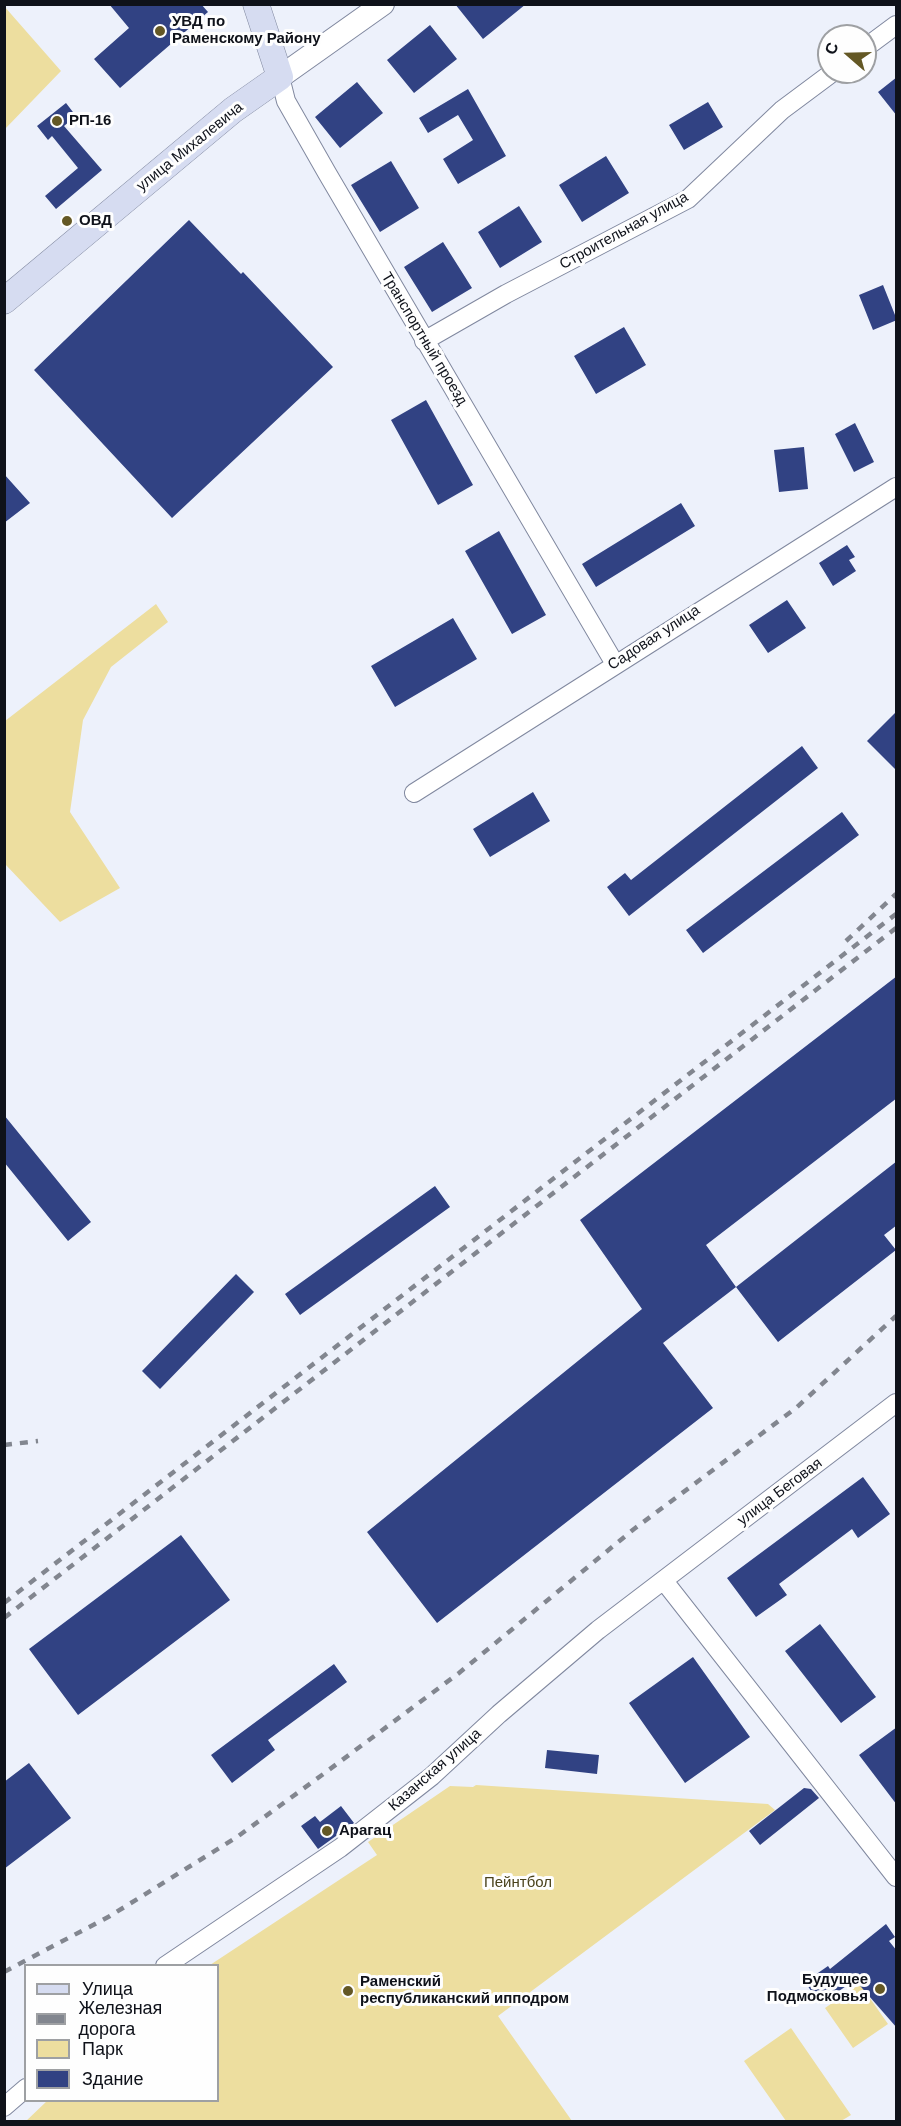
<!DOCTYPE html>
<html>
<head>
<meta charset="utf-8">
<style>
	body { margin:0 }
	#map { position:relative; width:901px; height:2126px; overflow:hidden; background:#edf1fb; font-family:Arial,sans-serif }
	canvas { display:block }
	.frame { position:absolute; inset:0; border:6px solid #0f121a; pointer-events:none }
	.legend { position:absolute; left:24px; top:1964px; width:195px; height:138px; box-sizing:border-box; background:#fefefe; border:2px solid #9ea0a3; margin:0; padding:8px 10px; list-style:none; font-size:18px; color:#0f121a }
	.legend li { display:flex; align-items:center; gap:12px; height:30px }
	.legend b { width:30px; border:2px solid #9ea0a3 }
	.north { position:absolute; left:817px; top:24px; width:60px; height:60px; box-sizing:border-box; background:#fefefe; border:2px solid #9ea0a3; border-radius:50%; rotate:290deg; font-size:16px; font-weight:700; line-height:24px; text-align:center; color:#0f121a }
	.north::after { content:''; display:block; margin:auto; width:21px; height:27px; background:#645825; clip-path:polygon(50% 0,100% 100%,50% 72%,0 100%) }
</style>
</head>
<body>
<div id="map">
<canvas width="901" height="2126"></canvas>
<div class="frame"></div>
<ul class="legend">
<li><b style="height:8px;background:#d6dcf1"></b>Улица</li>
<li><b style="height:8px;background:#82868f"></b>Железная дорога</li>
<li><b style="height:16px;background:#edde9f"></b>Парк</li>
<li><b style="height:16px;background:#314283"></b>Здание</li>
</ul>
<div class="north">С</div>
</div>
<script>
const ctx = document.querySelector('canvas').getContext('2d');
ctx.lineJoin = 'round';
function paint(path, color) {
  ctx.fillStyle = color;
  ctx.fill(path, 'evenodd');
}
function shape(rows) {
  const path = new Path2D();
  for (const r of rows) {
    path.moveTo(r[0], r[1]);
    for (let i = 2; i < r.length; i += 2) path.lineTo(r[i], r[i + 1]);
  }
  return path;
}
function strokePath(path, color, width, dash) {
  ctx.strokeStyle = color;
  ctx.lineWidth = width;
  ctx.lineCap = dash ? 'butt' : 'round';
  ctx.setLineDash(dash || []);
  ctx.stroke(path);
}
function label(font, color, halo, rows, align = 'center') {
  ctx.font = font + ' Arial,sans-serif';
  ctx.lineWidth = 6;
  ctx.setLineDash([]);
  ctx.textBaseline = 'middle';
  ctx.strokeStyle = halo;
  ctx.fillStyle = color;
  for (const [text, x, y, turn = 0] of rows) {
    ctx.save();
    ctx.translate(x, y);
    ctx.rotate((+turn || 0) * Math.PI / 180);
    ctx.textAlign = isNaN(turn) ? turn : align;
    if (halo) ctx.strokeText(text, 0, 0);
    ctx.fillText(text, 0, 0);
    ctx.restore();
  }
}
const green = shape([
	[4,6,61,71,5,129,4,129],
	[156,604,168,622,111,667,83,720,70,812,120,888,60,922,5,864,5,721],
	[476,1785,768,1804,775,1810,498,2016,572,2121,25,2122,47,2101,218,2100,218,1966,210,1965,377,1855,368,1842,450,1786,473,1787],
	[860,1984,888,2024,853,2048,825,2008],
	[791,2028,851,2115,841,2121,786,2121,744,2061]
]);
const building = shape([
	[109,4,201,4,208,12,120,88,94,59,129,28],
	[455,4,526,4,483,39],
	[430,25,457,59,414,93,387,60],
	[897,77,897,116,878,92],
	[357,82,383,113,340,148,315,117],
	[468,89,506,156,458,184,443,159,473,140,458,115,428,133,419,118],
	[708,102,723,127,684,150,669,125],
	[66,103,76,116,64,126,102,170,56,209,45,196,78,168,52,136,48,140,37,126],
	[606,156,629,193,582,222,559,185],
	[391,161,419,208,380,232,351,185],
	[519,206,542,242,500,268,478,232],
	[189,220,241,274,243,272,333,367,172,518,34,370],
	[443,242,472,288,432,312,404,267],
	[883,285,897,320,873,330,859,295],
	[624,327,646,365,596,394,574,356],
	[426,400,473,485,438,505,391,420],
	[855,423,874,462,854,472,835,434],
	[804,447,808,489,779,492,774,450],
	[4,474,30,503,4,523],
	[681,503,695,526,596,587,582,564],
	[499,531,546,615,512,634,465,551],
	[847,545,855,557,849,560,856,571,833,586,819,563],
	[787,600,806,628,768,653,749,625],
	[453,618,477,659,395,707,371,666],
	[897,711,897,771,867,741],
	[802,746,818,768,629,916,607,887,625,873,631,880],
	[533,792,550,821,490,857,473,829],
	[842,812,859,835,703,953,686,930],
	[897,976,897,1098,706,1245,736,1287,663,1343,713,1408,437,1623,367,1532,642,1309,580,1220],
	[4,1115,91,1222,68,1241,4,1162],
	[897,1161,897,1225,884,1235,896,1250,778,1342,736,1287],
	[435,1186,450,1207,300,1315,285,1294],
	[236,1274,254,1292,160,1389,142,1371],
	[863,1477,890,1514,858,1538,852,1529,779,1584,787,1595,756,1617,727,1578],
	[181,1535,230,1600,78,1715,29,1649],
	[820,1624,876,1697,841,1723,785,1651],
	[693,1657,750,1737,685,1783,629,1703],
	[334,1664,347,1682,268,1740,275,1750,232,1783,211,1755],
	[897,1727,897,1805,859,1755],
	[547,1750,599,1755,597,1774,545,1768],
	[29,1763,71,1818,4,1869,4,1782],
	[804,1788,811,1789,819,1798,760,1845,749,1831],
	[341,1806,354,1823,318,1849,301,1826,315,1816,320,1822],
	[886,1924,895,1937,889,1941,897,1951,897,2028,855,1980,820,2004,805,1982,828,1966,830,1969]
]);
const minor = shape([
	[865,48,896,25],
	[280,77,286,101,327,173,615,664],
	[424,341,506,294,688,199,782,110,833,72],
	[414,793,896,487],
	[664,1581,896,1877],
	[165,1966,340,1848,432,1776,499,1714,598,1630,896,1403],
	[4,2107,26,2088]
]);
const tertiary = shape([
	[280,77,383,4]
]);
const secondary = shape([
	[4,301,233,110,280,77,256,4]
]);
const rail = shape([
	[846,941,896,894],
	[4,1445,38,1441],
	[4,1603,896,914],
	[4,1618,896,928],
	[4,1972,110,1916,237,1837,322,1775,459,1673,634,1529,796,1408,896,1316]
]);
const markers = [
	[160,31,6,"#645825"],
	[57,121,6,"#645825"],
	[67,221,6,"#645825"],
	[327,1831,6,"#645825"],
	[880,1989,6,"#645825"],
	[348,1991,6,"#645825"]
];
const poiNames = [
	["УВД по",172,22],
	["Раменскому Району",172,39],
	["РП-16",69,121],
	["ОВД",79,221],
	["Арагац",339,1831],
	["Будущее",868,1980,"right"],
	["Подмосковья",868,1997,"right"],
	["Раменский",360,1982],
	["республиканский ипподром",360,1999]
];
const streetNames = [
	["улица Михалевича",190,147,-39],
	["Строительная улица",624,231,-29],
	["Транспортный проезд",424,339,59],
	["Садовая улица",654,638,-33],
	["улица Беговая",780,1492,-37],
	["Казанская улица",435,1770,-41]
];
const parkNames = [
	["Пейнтбол",518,1883]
];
paint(green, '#edde9f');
paint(building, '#314283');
strokePath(minor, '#80889f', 20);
strokePath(tertiary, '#80889f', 24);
strokePath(secondary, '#80889f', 27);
strokePath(minor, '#fff', 18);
strokePath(tertiary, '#fff', 22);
strokePath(secondary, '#d6dcf1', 26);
strokePath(rail, '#82868f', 4.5, [8, 8]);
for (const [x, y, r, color] of markers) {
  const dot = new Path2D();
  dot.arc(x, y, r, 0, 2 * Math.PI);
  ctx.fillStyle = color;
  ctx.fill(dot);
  strokePath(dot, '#fefefe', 2);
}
label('bold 15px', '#0f121a', '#fefefe', poiNames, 'left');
label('15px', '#0f121a', '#fefefe', streetNames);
label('15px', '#4a421c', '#fefefe', parkNames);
</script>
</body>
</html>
